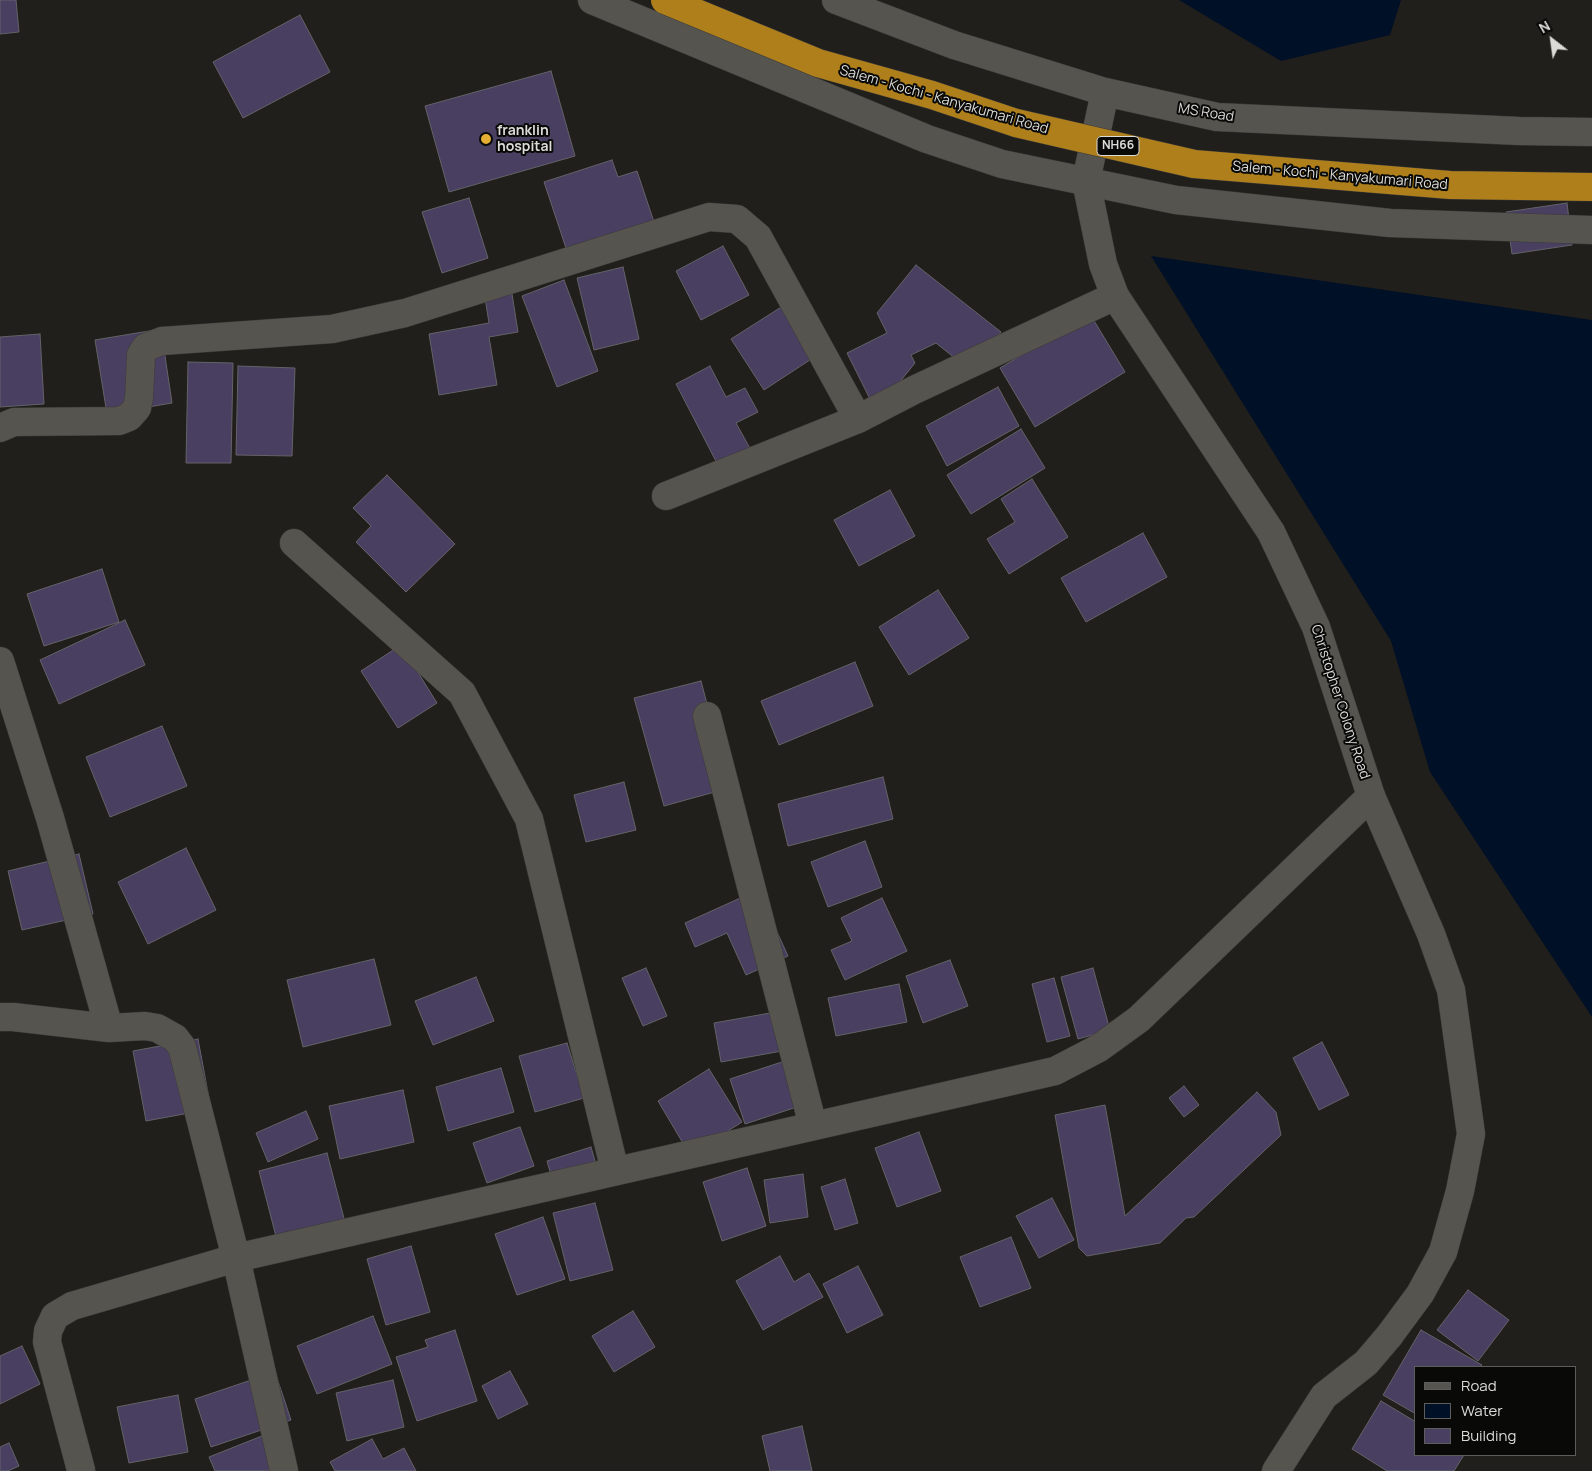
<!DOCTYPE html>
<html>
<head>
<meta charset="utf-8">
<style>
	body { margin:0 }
	#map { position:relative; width:1592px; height:1471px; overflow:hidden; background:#201f1b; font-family:Manrope,sans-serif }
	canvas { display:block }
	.legend { position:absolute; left:1414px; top:1366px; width:162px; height:90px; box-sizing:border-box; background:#090907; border:1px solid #5d5d5b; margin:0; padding:6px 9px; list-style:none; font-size:15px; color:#dcdbd8 }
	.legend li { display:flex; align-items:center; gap:10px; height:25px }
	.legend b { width:25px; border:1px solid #5d5d5b }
	.north { position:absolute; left:1527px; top:15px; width:50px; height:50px; -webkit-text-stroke:4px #090907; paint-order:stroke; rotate:330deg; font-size:14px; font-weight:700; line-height:20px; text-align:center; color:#dcdbd8 }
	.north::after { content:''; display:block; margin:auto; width:18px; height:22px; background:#dcdbd8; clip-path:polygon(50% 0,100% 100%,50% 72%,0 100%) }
</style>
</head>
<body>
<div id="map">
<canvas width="1592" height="1471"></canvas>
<ul class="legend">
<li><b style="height:6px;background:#55544f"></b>Road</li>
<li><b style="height:14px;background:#001027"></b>Water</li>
<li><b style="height:14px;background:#483f61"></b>Building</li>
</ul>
<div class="north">N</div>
</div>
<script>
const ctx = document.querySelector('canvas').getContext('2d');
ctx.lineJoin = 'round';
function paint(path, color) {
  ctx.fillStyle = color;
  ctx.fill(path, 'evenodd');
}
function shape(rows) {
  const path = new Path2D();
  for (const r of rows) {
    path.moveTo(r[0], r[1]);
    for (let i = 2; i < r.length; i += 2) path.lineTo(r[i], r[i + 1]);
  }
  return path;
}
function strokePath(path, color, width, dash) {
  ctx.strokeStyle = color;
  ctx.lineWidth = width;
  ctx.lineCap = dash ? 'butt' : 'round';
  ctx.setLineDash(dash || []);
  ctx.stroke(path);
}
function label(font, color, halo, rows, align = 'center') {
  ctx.font = font + ' Manrope,sans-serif';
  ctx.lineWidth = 4;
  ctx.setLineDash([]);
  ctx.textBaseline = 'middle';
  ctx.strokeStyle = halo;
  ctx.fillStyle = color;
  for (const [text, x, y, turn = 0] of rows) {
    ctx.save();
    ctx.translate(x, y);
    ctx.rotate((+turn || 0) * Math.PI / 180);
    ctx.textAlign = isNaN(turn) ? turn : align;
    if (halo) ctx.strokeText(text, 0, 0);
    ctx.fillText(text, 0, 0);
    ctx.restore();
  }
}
const water = shape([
	[1179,0,1401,0,1390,35,1281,61],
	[1151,256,1592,320,1592,1017,1430,772,1391,641]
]);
const building = shape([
	[0,0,16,0,19,32,0,34,0,0],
	[300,15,330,72,243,118,213,62,300,15],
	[551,71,575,156,449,192,425,106,551,71],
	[612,160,618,177,637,171,654,222,567,251,544,182,612,160],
	[469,198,488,258,442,273,422,212,469,198],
	[1567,203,1572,245,1512,254,1506,212,1567,203],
	[723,246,749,295,701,320,676,271,723,246],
	[916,265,1001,332,971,371,936,343,911,355,915,363,894,389,871,401,847,353,887,333,877,313,916,265],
	[623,267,639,339,594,350,577,278,623,267],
	[564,280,598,371,557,387,522,296,564,280],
	[512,294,518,332,489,337,497,385,439,395,429,334,489,323,485,298,512,294],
	[786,304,819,354,764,390,731,339,786,304],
	[1090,314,1125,372,1035,427,1000,368,1090,314],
	[161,329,172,403,107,414,95,340,161,329],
	[40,334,44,404,0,407,0,337,40,334],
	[188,362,233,363,231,463,186,463,188,362],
	[238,366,295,368,292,456,236,455,238,366],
	[710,366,726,397,745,388,758,412,736,423,752,452,720,469,676,384,710,366],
	[998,387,1019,426,947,466,926,426,998,387],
	[1021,429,1045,468,971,514,947,475,1021,429],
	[387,475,455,544,406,592,356,542,371,526,353,508,387,475],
	[1032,479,1068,537,1009,574,987,539,1015,522,1001,499,1032,479],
	[890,490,915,536,859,566,834,520,890,490],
	[1143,533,1167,577,1086,622,1061,578,1143,533],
	[102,569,119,622,44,646,27,594,102,569],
	[938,590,969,638,909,675,879,627,938,590],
	[125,620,145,665,59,704,40,660,125,620],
	[401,645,437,703,398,728,361,671,401,645],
	[855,662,873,706,779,745,761,701,855,662],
	[701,681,729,788,664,806,634,698,701,681],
	[162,726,187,786,110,817,86,757,162,726],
	[883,777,893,819,788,846,778,804,883,777],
	[624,782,636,830,586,842,574,795,624,782],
	[865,841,882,887,828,907,811,862,865,841],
	[186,848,216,910,148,944,118,882,186,848],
	[79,854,93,914,22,930,8,871,79,854],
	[758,890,788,956,746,975,727,933,695,947,685,923,758,890],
	[882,898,907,951,845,980,831,950,852,941,841,918,882,898],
	[374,959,391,1025,303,1047,287,980,374,959],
	[950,960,968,1006,923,1023,906,976,950,960],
	[646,968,667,1016,643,1026,622,978,646,968],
	[1093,968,1110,1030,1078,1039,1061,977,1093,968],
	[476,977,494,1021,433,1045,415,1001,476,977],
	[1054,978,1070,1036,1047,1042,1032,984,1054,978],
	[899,984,907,1022,836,1036,828,998,899,984],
	[787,1010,793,1049,721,1062,714,1023,787,1010],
	[198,1039,211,1109,146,1121,133,1051,198,1039],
	[1322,1042,1349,1095,1319,1110,1293,1058,1322,1042],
	[567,1043,584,1098,535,1112,519,1056,567,1043],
	[800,1056,815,1101,745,1124,730,1079,800,1056],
	[501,1068,514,1112,448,1131,436,1087,501,1068],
	[709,1069,742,1122,690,1155,658,1101,709,1069],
	[1184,1086,1199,1105,1184,1117,1169,1098,1184,1086],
	[403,1090,414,1142,340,1159,329,1106,403,1090],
	[1257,1092,1276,1112,1281,1135,1194,1217,1186,1218,1160,1243,1087,1256,1079,1248,1055,1115,1105,1105,1125,1216,1257,1092],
	[306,1111,318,1139,268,1162,256,1133,306,1111],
	[520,1127,534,1166,487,1183,473,1143,520,1127],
	[919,1132,941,1191,897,1207,875,1148,919,1132],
	[591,1147,597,1168,553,1182,547,1161,591,1147],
	[327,1153,346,1226,278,1244,259,1171,327,1153],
	[747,1168,766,1226,722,1241,703,1182,747,1168],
	[803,1174,808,1217,770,1223,764,1180,803,1174],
	[845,1179,858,1223,835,1230,821,1187,845,1179],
	[1052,1198,1074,1240,1039,1258,1016,1216,1052,1198],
	[595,1203,613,1270,570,1281,553,1213,595,1203],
	[543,1217,565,1279,517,1295,495,1234,543,1217],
	[1011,1237,1031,1288,980,1307,960,1257,1011,1237],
	[411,1246,430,1312,386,1325,367,1259,411,1246],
	[780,1256,794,1282,809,1273,823,1297,763,1330,736,1281,780,1256],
	[858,1266,883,1315,847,1333,823,1284,858,1266],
	[1468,1290,1509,1320,1478,1361,1437,1330,1468,1290],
	[633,1311,655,1347,614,1372,592,1336,633,1311],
	[373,1316,392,1364,317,1394,297,1346,373,1316],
	[455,1330,477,1401,417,1421,396,1357,428,1347,425,1340,455,1330],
	[1421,1330,1482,1365,1480,1367,1416,1367,1416,1414,1383,1395,1421,1330],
	[22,1346,40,1384,0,1404,0,1356,22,1346],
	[510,1371,528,1404,498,1419,482,1386,510,1371],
	[275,1372,291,1420,211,1447,195,1399,275,1372],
	[393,1380,404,1427,347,1441,336,1393,393,1380],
	[178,1395,188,1452,129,1463,117,1407,178,1395],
	[1381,1401,1416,1422,1416,1455,1464,1455,1454,1471,1387,1471,1352,1449,1381,1401],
	[802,1426,812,1471,770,1471,762,1436,802,1426],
	[277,1430,293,1471,215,1471,209,1457,277,1430],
	[372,1439,383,1459,404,1448,416,1471,335,1471,330,1462,372,1439],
	[9,1443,19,1466,8,1471,0,1471,0,1447,9,1443]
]);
const street = shape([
	[0,428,14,422,119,421,129,417,137,408,139,398,141,355,146,347,162,341,332,329,405,313,709,217,737,219,758,237,858,419],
	[666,496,858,419,914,390,1115,296],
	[294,543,462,693,529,819,615,1171],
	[0,661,50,818,109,1028],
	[707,716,813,1126],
	[0,1017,13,1017,109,1028,145,1026,157,1028,175,1038,182,1047,236,1258,1055,1071,1099,1048,1139,1019,1371,796],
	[81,1470,47,1342,48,1331,55,1316,72,1306,236,1258,284,1471],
	[1276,1471,1324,1396,1366,1363,1389,1336]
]);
const secondary = shape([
	[592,0,927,139,1002,164,1176,200,1390,223,1592,230],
	[836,0,954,45,1105,92,1217,117,1519,131,1592,132],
	[1105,92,1086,181,1103,264,1115,296,1271,532,1316,627,1371,796,1431,934,1451,990,1471,1134,1460,1191,1443,1252,1420,1294,1389,1336]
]);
const highwayBridge = shape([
	[665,0,818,63,932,95,1016,123,1194,164,1450,185,1592,187]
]);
const markers = [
	[486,139,6,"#e4ae35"]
];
const shields = [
	[1118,146,42]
];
const shieldNames = [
	["NH66",1118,146]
];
const streetNames = [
	["Salem - Kochi - Kanyakumari Road",944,100,16],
	["MS Road",1206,113,9],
	["Salem - Kochi - Kanyakumari Road",1340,176,5],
	["Christopher Colony Road",1340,702,72]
];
const poiNames = [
	["franklin",497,131],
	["hospital",497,147]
];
paint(water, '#001027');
paint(building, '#483f61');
strokePath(building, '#646368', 1);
strokePath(street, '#3c3b38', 29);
strokePath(secondary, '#3c3b38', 29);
strokePath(street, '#55544f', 28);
strokePath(secondary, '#55544f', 28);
strokePath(highwayBridge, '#3c3b38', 29, []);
strokePath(highwayBridge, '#af7f1c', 28);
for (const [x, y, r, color] of markers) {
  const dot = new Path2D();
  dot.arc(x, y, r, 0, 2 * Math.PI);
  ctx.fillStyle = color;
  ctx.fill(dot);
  strokePath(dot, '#090907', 2);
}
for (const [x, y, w] of shields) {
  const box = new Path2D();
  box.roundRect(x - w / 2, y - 9.5, w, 19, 4);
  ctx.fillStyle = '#090907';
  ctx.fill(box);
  strokePath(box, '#dcdbd8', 1);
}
label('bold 12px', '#dcdbd8', null, shieldNames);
label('14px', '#dcdbd8', '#090907', streetNames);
label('bold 14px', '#dcdbd8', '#090907', poiNames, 'left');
</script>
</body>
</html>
